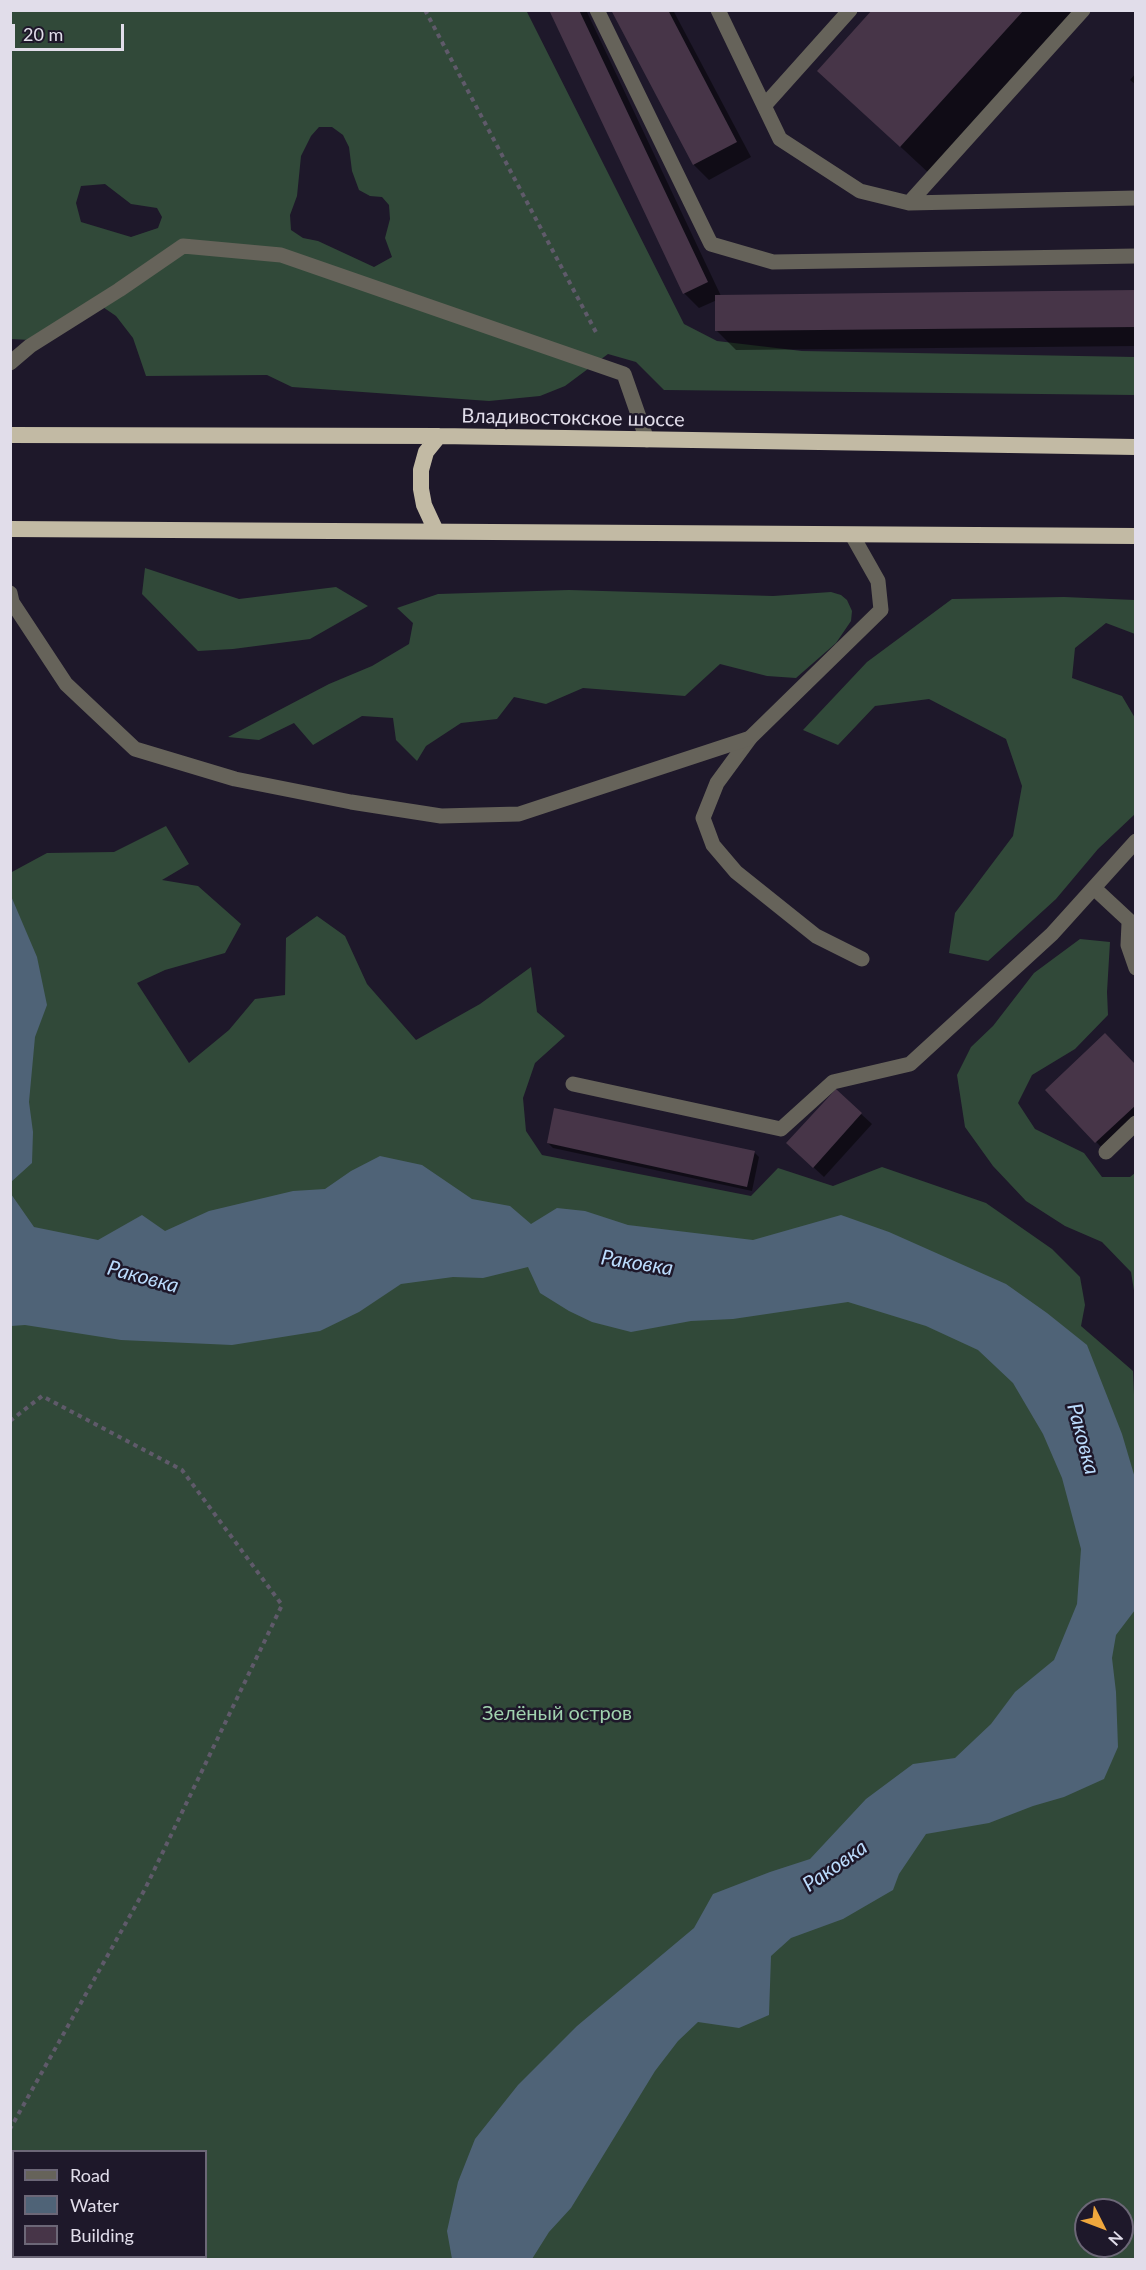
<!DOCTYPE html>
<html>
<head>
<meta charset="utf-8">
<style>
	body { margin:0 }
	#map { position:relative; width:1146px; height:2270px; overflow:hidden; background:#1e182a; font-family:Lato,sans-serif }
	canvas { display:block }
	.frame { position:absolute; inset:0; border:12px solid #e1ddea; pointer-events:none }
	.legend { position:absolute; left:12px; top:2150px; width:195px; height:108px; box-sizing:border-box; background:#1e182a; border:2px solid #6c6777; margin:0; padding:8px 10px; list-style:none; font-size:18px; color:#e1ddea }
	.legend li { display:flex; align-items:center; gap:12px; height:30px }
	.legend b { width:30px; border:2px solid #6c6777 }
	.north { position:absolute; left:1074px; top:2198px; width:60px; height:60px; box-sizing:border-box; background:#1e182a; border:2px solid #6c6777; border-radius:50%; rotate:132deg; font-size:16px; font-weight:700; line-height:24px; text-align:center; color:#e1ddea }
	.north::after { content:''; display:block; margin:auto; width:21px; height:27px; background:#efa73d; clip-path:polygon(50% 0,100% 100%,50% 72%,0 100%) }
	.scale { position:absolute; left:12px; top:24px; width:112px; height:27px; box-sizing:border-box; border:3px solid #e1ddea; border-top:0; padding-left:8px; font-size:18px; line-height:21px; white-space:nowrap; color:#e1ddea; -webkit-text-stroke:4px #1e182a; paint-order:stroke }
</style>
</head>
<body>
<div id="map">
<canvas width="1146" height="2270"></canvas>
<div class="frame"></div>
<ul class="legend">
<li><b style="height:8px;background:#66635a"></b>Road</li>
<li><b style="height:16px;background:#4f6377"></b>Water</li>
<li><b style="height:16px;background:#473548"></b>Building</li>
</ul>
<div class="north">N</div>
<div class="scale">20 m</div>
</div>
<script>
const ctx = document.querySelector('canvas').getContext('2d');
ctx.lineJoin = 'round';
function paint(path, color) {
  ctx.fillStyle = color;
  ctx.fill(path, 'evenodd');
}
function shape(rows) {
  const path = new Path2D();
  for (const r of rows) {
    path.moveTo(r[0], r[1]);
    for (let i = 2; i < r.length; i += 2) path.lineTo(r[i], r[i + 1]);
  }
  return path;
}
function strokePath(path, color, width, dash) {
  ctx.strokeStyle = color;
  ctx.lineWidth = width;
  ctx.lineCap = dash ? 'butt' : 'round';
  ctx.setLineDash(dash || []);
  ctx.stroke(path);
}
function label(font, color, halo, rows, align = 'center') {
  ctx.font = font + ' Lato,sans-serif';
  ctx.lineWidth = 5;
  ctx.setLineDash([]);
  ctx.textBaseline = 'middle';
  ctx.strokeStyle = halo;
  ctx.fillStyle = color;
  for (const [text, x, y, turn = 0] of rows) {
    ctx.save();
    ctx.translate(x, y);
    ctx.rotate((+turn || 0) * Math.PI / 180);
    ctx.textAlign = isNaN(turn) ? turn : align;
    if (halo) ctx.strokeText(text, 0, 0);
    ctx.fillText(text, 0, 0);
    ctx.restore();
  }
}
const forest = shape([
	[526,10,684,324,717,341,802,351,1135,357,1135,395,664,390,636,362,608,354,565,386,540,396,489,401,292,387,267,375,146,376,133,338,116,316,94,301,30,340,11,339,11,11],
	[319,127,332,127,343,135,349,147,352,171,359,190,370,196,382,197,389,205,390,219,385,238,392,257,374,267,318,241,303,238,291,230,290,215,297,196,301,156,311,136],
	[105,184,131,204,157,208,162,217,158,228,131,237,81,222,76,203,81,186],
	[145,568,239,599,336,587,368,606,310,639,233,649,198,651,142,594],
	[569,590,773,596,831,592,841,595,847,600,852,611,851,621,836,643,796,678,767,676,720,664,685,696,583,688,546,704,514,697,497,719,461,723,426,746,417,761,396,740,393,718,362,716,313,745,294,723,259,740,228,737,329,684,372,666,409,644,413,623,397,608,438,594],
	[1064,597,1135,600,1135,634,1106,623,1075,648,1072,678,1122,696,1135,718,1135,814,1098,849,1056,899,988,961,949,953,955,913,1013,836,1022,786,1006,739,929,699,875,706,838,745,803,730,867,662,952,599],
	[166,826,189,864,162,880,198,886,241,924,225,953,165,970,137,983,189,1063,229,1030,255,999,285,995,286,938,317,916,345,936,367,984,416,1040,480,1004,531,967,537,1012,565,1036,535,1063,523,1098,526,1131,542,1155,751,1196,778,1168,833,1186,882,1167,986,1203,1052,1249,1080,1277,1085,1305,1081,1326,1133,1371,1136,1441,1135,2259,11,2259,10,873,47,853,114,852],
	[14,2152,206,2152,206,2256,14,2256],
	[1086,2210,1122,2210,1122,2246,1086,2246],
	[1080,939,1110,942,1107,992,1108,1015,1075,1049,1032,1075,1018,1103,1035,1129,1084,1153,1102,1177,1130,1177,1135,1173,1135,1297,1131,1272,1102,1242,1065,1226,1026,1201,993,1166,965,1127,957,1075,971,1047,993,1026,1034,973]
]);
const water = shape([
	[11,896,37,957,47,1005,35,1037,29,1102,33,1132,32,1163,11,1182],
	[380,1156,422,1165,472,1199,510,1206,531,1224,557,1208,585,1211,628,1225,753,1240,841,1215,889,1232,1006,1284,1047,1313,1087,1345,1122,1434,1135,1478,1135,1610,1116,1635,1112,1658,1116,1692,1118,1747,1104,1779,1064,1797,1033,1806,989,1823,926,1834,899,1874,893,1890,843,1919,791,1938,771,1956,769,2015,739,2028,698,2022,678,2041,655,2071,571,2208,549,2232,532,2259,452,2259,447,2231,458,2182,475,2139,518,2085,577,2026,694,1928,713,1894,770,1872,810,1859,866,1799,913,1764,955,1758,991,1724,1015,1692,1054,1660,1077,1604,1081,1549,1062,1478,1043,1434,1013,1383,978,1350,926,1326,848,1302,733,1319,691,1321,631,1332,592,1322,569,1311,540,1293,528,1267,483,1278,453,1277,401,1284,359,1312,320,1331,232,1345,121,1340,25,1325,11,1326,11,1194,34,1227,98,1240,142,1215,165,1231,209,1211,293,1191,325,1189,351,1171]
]);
const shadow = shape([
	[550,10,586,10,721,296,1136,292,1136,346,736,350,717,331,717,300,699,308,684,293],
	[613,10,673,10,751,157,709,180,694,165],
	[874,10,1084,10,933,177,819,71],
	[1136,73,1136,85,1130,80],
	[1136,1067,1136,1114,1101,1147,1047,1090],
	[836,1091,872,1124,824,1177,798,1153],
	[548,1143,754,1152,759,1157,752,1191,553,1148]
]);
const building = shape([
	[549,10,579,10,708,282,683,294],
	[611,10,668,10,737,142,693,165],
	[872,10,1024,10,900,147,817,71],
	[1136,290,1136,327,715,331,715,295],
	[1105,1033,1136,1065,1136,1105,1095,1143,1045,1090],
	[836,1089,862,1113,813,1168,786,1143],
	[554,1108,755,1151,747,1187,547,1143]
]);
const path = shape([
	[425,10,598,336],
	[10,1421,42,1396,182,1470,282,1605,145,1889,10,2129]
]);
const service = shape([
	[597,10,711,244,773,262,1136,256],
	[718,10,780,139,860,191,909,203,1136,198],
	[764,106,850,10],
	[909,203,1083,10],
	[750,738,717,783,703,818,713,845,736,872,816,936,862,959],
	[1094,888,1136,927],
	[1129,923,1128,945,1136,968],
	[573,1084,781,1129,833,1082,910,1064,1052,934,1136,841],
	[1106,1152,1136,1123]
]);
const minor = shape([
	[10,363,30,346,119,290,183,246,281,255,624,374,647,440],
	[10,593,12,602,66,684,135,749,235,779,351,802,441,816,519,814,750,738,881,610,878,581,852,535]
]);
const trunk = shape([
	[10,435,439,436,1136,447],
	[10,529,1136,536],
	[436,531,424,505,421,489,421,470,426,452,439,436]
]);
const streetNames = [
	["Владивостокское шоссе",573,418,1]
];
const parkNames = [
	["Зелёный остров",557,1714]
];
const waterNames = [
	["Раковка",637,1263,9],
	["Раковка",143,1277,15],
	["Раковка",1083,1439,75],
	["Раковка",835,1866,-35]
];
paint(forest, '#314939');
paint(water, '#4f6377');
paint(shadow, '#0007');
paint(building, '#473548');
strokePath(path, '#5f5a6a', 4, [4.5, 4.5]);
strokePath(service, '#66635a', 15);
strokePath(minor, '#66635a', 15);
strokePath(trunk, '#c2baa4', 16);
label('20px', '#e1ddea', '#1e182a', streetNames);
label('20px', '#a0d2af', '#1e182a', parkNames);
label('italic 21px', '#bbdbfc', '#1e182a', waterNames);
</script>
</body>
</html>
